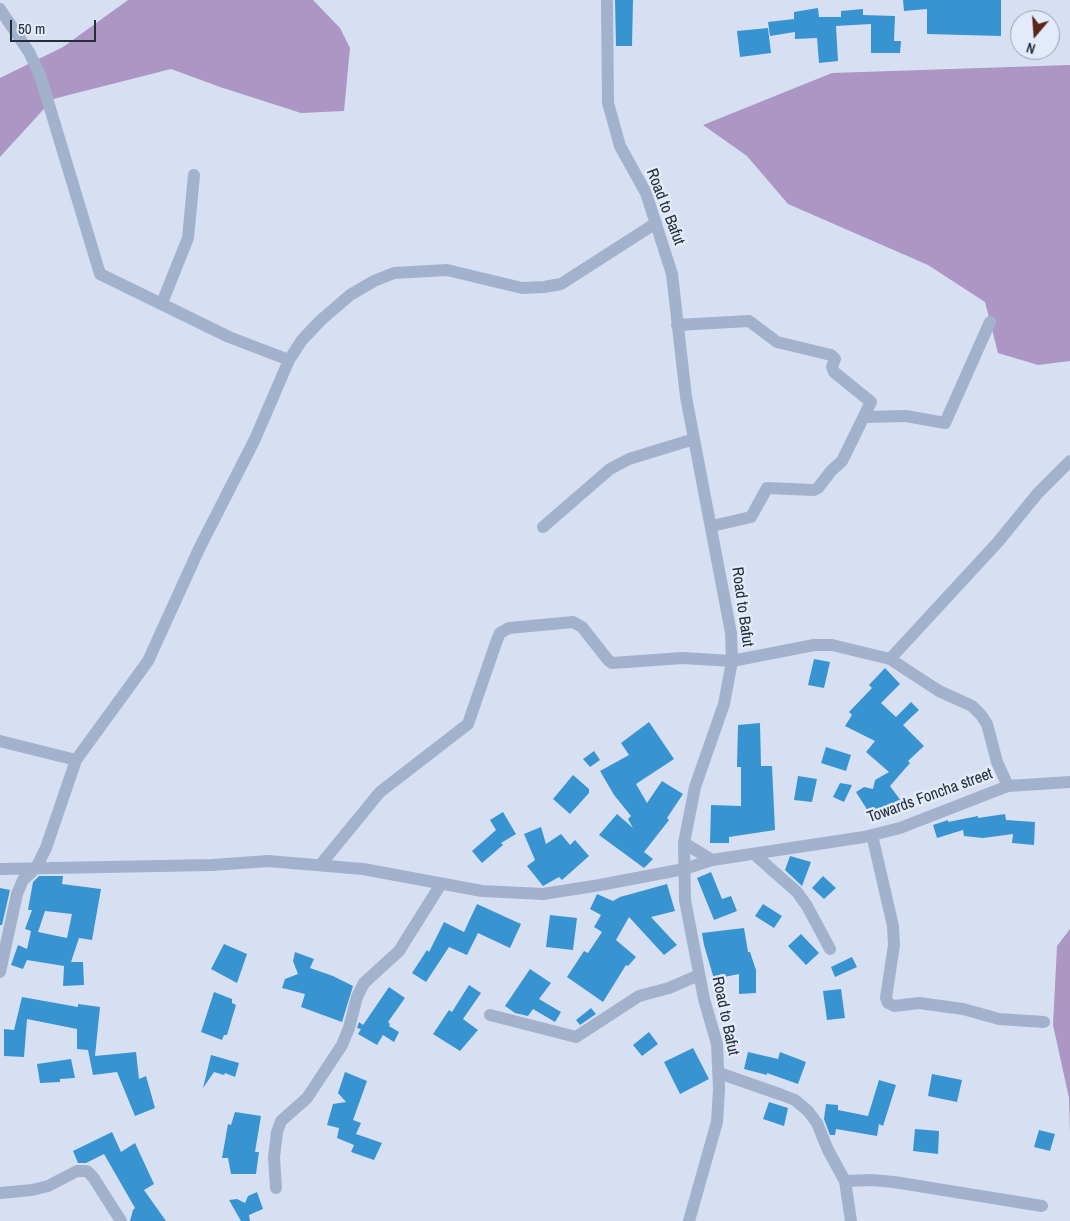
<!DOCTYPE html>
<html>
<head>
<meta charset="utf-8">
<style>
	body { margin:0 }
	#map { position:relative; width:1070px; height:1221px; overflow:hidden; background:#d7e0f3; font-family:"Archivo Narrow",sans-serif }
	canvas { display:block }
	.north { position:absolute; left:1010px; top:10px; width:50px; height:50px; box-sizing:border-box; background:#e3eafb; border:1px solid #979fac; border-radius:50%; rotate:198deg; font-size:14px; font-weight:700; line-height:20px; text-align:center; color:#252e36 }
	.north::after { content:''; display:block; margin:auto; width:18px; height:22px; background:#5a2617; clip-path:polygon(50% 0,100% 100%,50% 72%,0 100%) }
	.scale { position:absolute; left:10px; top:20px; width:86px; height:22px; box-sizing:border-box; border:2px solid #252e36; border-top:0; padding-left:6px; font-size:15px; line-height:18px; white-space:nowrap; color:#252e36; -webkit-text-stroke:4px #e3eafb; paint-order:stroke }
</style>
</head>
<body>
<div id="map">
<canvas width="1070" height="1221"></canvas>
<div class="north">N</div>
<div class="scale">50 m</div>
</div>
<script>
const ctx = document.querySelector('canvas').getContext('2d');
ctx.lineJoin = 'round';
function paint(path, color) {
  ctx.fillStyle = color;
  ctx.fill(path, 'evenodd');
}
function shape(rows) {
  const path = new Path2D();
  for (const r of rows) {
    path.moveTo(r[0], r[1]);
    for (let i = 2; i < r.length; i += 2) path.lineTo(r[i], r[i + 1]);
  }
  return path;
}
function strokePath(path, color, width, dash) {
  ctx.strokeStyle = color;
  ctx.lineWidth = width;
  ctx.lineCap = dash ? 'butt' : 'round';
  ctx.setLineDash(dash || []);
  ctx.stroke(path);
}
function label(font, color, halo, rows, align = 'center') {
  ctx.font = font + ' "Archivo Narrow",sans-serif';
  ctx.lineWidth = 5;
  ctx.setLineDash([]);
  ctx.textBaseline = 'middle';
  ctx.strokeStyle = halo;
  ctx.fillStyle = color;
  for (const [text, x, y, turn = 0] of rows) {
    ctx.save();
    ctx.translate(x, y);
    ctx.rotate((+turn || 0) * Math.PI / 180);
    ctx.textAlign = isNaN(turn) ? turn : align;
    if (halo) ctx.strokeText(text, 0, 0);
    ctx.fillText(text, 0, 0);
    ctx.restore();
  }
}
const green = shape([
	[128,0,313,0,340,28,350,48,344,111,301,113,220,87,171,69,53,99,0,157,0,78,63,47],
	[1070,65,1070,361,1038,365,998,353,985,302,928,265,788,204,747,156,703,125,832,73],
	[1070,929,1070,1133,1069,1098,1053,1025,1057,946]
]);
const building = shape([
	[615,0,633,0,632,46,616,46],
	[903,0,1001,0,1001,36,927,34,927,9,904,11],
	[818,8,819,17,841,17,841,11,863,9,863,15,895,16,894,41,901,41,900,53,871,53,871,24,836,26,838,61,819,63,817,38,795,39,795,32,770,36,768,22,794,19,794,12],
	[768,28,771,53,740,57,737,31],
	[814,659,830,662,824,688,808,685],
	[885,668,900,684,881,703,896,717,911,702,919,710,903,725,924,746,908,761,910,763,890,786,901,801,873,819,856,792,864,787,873,789,875,780,889,772,866,752,875,741,845,726,852,715,849,712,872,688,869,685],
	[649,722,674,759,636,784,647,803,662,781,683,794,667,818,669,820,644,852,653,859,644,868,599,835,617,814,633,828,628,819,631,816,614,795,600,771,629,755,621,743],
	[760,723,761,766,772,766,775,830,729,837,729,843,710,843,711,805,741,806,741,767,737,767,738,725],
	[826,747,851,755,846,771,821,763],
	[594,751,600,760,590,767,583,759],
	[573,775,589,789,589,793,570,814,553,799],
	[798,776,817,779,812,802,794,800],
	[840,783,852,785,844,802,833,797],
	[503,812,516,834,501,843,503,845,482,863,472,851,496,830,490,820],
	[1005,814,1006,820,1035,822,1034,845,1012,843,1013,834,983,838,964,836,963,830,937,838,933,825,948,820,948,822,978,816,978,818],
	[541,827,546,844,561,834,570,845,575,840,589,856,562,880,559,877,543,886,527,866,535,860,524,834],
	[790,856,811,862,802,886,785,870],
	[711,872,722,899,731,896,737,911,714,920,697,878],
	[39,876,63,876,62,884,101,889,92,940,79,938,71,962,83,962,84,985,63,986,64,966,27,960,23,969,11,965,18,945,27,949,31,931,25,929,32,910,28,910,33,882],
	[45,911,72,914,67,938,38,932],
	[823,876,836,888,824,899,812,888],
	[667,884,675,911,651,917,677,945,664,955,629,917,616,940,636,957,628,966,626,965,603,1002,567,977,584,951,588,953,602,932,594,927,601,915,590,909,597,894,613,901,620,897],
	[0,888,10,890,2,925,0,925],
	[477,904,521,924,510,948,478,933,467,955,449,947,426,982,412,973,427,950,429,952,444,922,464,932],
	[763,904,782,916,774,928,755,916],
	[550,915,577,918,573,950,546,947],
	[744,928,748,952,750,952,756,970,756,993,739,994,739,974,714,979,704,945,702,933],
	[801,934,819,953,806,965,788,946],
	[224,944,247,954,237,983,211,969],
	[295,952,314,959,310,968,333,976,353,986,342,1022,301,1007,305,994,282,988,285,979,298,974,293,961],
	[852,957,857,967,835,977,831,967],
	[530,969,551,983,539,999,561,1012,555,1022,533,1009,528,1016,515,1013,505,1006],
	[469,985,481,993,463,1019,478,1030,460,1051,433,1034,449,1010,452,1012],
	[389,987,405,998,388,1022,390,1024,389,1026,399,1032,394,1042,383,1035,377,1045,358,1034,361,1029,357,1028,359,1022,363,1025],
	[841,989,845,1018,827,1020,823,991],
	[214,992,232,999,232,1003,236,1005,227,1035,224,1035,222,1040,201,1032],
	[22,997,78,1007,78,1004,100,1007,95,1056,136,1052,139,1079,146,1076,155,1108,135,1116,117,1072,93,1075,88,1050,77,1049,77,1029,27,1019,24,1057,4,1056,4,1029,14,1030],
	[591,1008,596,1014,580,1025,576,1020],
	[649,1032,658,1044,642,1056,633,1045],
	[693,1048,709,1079,680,1094,664,1062],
	[748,1052,778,1059,780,1052,806,1062,798,1084,767,1073,767,1075,744,1069],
	[211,1055,239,1063,235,1077,225,1073,224,1075,214,1072,203,1088],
	[71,1059,75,1078,60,1079,60,1082,40,1083,37,1064],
	[345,1072,367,1081,353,1120,361,1123,356,1134,382,1143,374,1160,351,1152,354,1145,337,1138,339,1128,327,1125,333,1104,346,1102,338,1093],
	[932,1074,962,1080,957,1102,928,1096],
	[879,1080,896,1085,883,1126,879,1124,877,1136,836,1129,835,1135,830,1135,824,1119,826,1104,838,1105,838,1110,868,1116],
	[769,1102,788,1108,784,1126,763,1119],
	[235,1112,261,1116,255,1152,259,1152,256,1174,231,1174,228,1158,222,1158,228,1124,231,1125],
	[915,1129,939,1131,938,1154,913,1151],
	[1039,1130,1055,1134,1050,1151,1034,1147],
	[112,1132,121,1152,135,1143,154,1184,144,1190,166,1221,130,1221,133,1210,135,1208,104,1154,86,1163,78,1163,73,1151],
	[257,1192,263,1209,249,1215,250,1221,241,1221,229,1200,237,1199,245,1203,248,1196]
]);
const minor = shape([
	[607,0,608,103,620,146,646,193,672,274,686,397,731,633,732,661,724,704,695,787,684,843,685,900,704,999,717,1044,719,1089,717,1122,689,1221],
	[0,9,29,52,40,75,100,274,229,337,289,360],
	[162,303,188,238,194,175],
	[677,325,749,321,777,342,831,355,835,359,832,367,834,372,871,402,842,461,831,471,818,488,814,490,767,488,751,517,712,526],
	[865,417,906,416,945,423,990,322],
	[543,527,610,469,629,459,694,439],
	[890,659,998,542,1038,493,1070,461],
	[0,741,76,760],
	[872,835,893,926,894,945,886,998,888,1003,894,1006,919,1003,963,1009,999,1019,1044,1022],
	[684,843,712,860],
	[754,854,797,892,807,906,830,949],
	[321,864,380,792,468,724,497,640,500,633,509,628,573,622,582,627,608,660,612,663,683,658,732,661,814,645,832,645,890,659,939,691,972,706,981,715,987,724,997,762,1008,786],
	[0,869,212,865,268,861,363,869,482,891,543,894,600,885,684,869,712,860,864,837,900,828,1008,786,1070,782],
	[0,972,17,894,23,880,36,868,46,848,76,760,148,661,199,549,255,439,289,360,302,340,321,320,350,295,374,281,394,273,447,270,522,288,544,287,561,284,656,223],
	[490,1015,576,1037,639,996,669,988,699,975],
	[719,1073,782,1095,795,1100,808,1111,817,1123,828,1150,845,1181,851,1221],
	[845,1181,872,1180,894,1182,1042,1206],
	[276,1188,274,1157,277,1132,281,1121,307,1098,342,1045,349,1028,357,997,364,983,399,951,441,884],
	[0,1193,32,1190,48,1186,77,1171,87,1171,93,1177,121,1221]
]);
const streetNames = [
	["Road to Bafut",665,207,69],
	["Road to Bafut",742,607,82],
	["Towards Foncha street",930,796,-20],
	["Road to Bafut",725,1016,78]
];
paint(green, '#ac96c3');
paint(building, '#3794d1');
strokePath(minor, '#a2b2cc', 12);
label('16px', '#252e36', '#e3eafb', streetNames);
</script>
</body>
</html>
